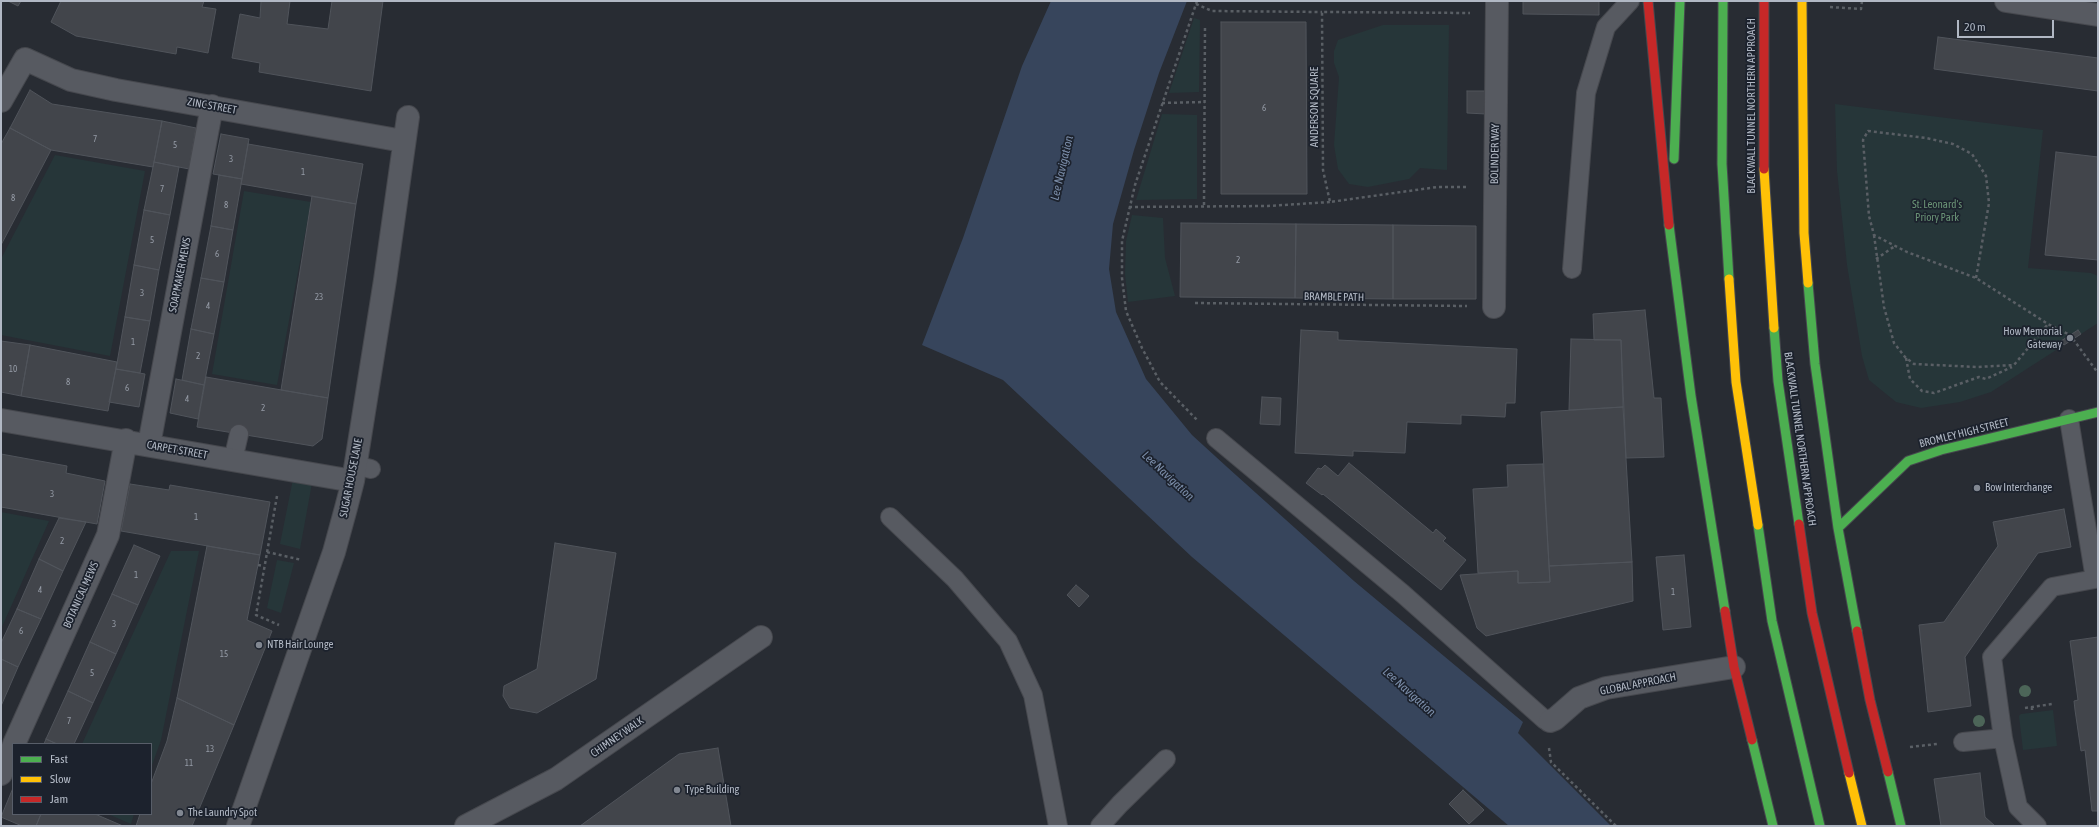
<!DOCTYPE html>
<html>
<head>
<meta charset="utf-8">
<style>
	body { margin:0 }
	#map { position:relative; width:2099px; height:827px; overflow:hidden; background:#282c33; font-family:"Asap Condensed",sans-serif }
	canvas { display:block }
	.frame { position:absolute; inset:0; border:2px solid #b1b8c4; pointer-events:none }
	.legend { position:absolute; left:12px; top:743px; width:140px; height:72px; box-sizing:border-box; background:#1c222d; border:1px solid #585e69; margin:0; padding:5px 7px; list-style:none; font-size:12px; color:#b1b8c4 }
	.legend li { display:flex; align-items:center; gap:8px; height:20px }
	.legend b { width:20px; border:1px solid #585e69 }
	.scale { position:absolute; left:1957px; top:20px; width:97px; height:18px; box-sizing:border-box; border:2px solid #b1b8c4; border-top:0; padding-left:5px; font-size:12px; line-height:14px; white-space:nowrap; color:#b1b8c4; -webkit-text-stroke:3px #1c222d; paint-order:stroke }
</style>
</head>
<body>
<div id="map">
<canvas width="2099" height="827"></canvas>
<div class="frame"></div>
<ul class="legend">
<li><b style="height:5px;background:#4caf50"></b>Fast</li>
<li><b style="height:5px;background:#ffc107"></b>Slow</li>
<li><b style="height:5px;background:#c62828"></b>Jam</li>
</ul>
<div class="scale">20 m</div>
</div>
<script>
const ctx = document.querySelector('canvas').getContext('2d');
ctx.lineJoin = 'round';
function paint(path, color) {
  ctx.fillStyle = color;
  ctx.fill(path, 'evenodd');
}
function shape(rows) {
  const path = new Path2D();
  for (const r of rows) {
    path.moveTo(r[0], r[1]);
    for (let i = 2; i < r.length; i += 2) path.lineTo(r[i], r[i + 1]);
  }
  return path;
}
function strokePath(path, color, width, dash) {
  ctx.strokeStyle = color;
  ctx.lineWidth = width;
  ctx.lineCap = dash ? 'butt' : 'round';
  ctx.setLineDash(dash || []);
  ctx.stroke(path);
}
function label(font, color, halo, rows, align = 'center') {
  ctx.font = font + ' "Asap Condensed",sans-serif';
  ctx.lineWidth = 3.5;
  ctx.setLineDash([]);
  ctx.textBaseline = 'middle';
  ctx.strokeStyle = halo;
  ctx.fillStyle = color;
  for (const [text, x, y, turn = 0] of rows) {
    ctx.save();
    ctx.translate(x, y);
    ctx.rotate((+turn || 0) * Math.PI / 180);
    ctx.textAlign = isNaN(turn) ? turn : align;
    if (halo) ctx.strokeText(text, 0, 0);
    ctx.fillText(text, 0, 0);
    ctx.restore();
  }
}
const green = shape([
	[1194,18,1200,20,1199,92,1169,93],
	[1383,25,1449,25,1447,170,1420,168,1409,179,1368,187,1349,184,1338,169,1334,145,1339,77,1334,63,1334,51,1338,40],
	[1835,104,2043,130,2028,268,2091,273,2098,276,2098,323,1991,392,1960,402,1921,408,1896,402,1869,380,1862,356,1847,265,1837,171],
	[1162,114,1197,115,1197,199,1136,200],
	[55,155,145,171,110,356,1,335,1,259],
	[244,191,311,202,277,385,212,374],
	[1132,215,1163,218,1165,258,1175,296,1128,302,1125,274,1126,241],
	[293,479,312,483,300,549,280,544],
	[1,512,49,521,1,629],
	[171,551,199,551,161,740,151,768,151,744,82,744],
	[277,560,294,563,281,613,267,608],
	[2053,710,2057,746,2023,750,2019,716,2021,714],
	[108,814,134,814,131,824]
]);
const water = shape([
	[1051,1,1187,1,1159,73,1134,150,1113,224,1109,269,1116,312,1146,379,1192,435,1227,467,1354,581,1523,722,1518,733,1611,826,1509,826,1192,557,1003,380,922,345,963,238,1022,66]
]);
const building = shape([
	[8,1,21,1,18,6,8,1],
	[61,1,204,1,202,7,216,9,208,53,177,47,176,54,76,36,51,22,61,1],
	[261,1,290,1,287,24,328,29,332,1,383,1,371,91,259,72,260,63,232,58,240,14,260,18,261,1],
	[1523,1,1599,1,1599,15,1523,14,1523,1],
	[1221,22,1306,22,1307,194,1221,194,1221,22],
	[1938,37,2098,58,2098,91,1934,69,1938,37],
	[30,90,52,104,162,121,153,167,51,150,10,128,30,90],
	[1467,91,1487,91,1486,114,1467,113,1467,91],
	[162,121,196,128,189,169,154,162,162,121],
	[10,128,51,150,1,245,1,144,10,128],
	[221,134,249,139,242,179,213,174,221,134],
	[248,144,363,164,356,204,241,184,248,144],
	[2056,152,2098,157,2098,260,2045,255,2056,152],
	[154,162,179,167,170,215,144,210,154,162],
	[219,175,242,179,233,230,211,226,219,175],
	[312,196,356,204,328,398,281,390,312,196],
	[144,210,170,215,159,270,134,265,144,210],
	[1181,223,1296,224,1295,298,1180,297,1181,223],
	[1296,224,1393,225,1393,299,1295,298,1296,224],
	[1393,225,1476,226,1476,299,1393,299,1393,225],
	[211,226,233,230,224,282,201,278,211,226],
	[134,265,159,270,150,321,125,317,134,265],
	[201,278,224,282,214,334,191,329,201,278],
	[1645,310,1654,398,1661,398,1664,457,1626,458,1621,340,1594,340,1593,314,1645,310],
	[125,317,150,321,140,373,116,369,125,317],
	[191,329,214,334,204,385,182,380,191,329],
	[1301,330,1338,332,1338,340,1517,349,1515,403,1506,403,1505,417,1461,415,1461,424,1407,422,1405,453,1353,451,1353,456,1295,453,1301,330],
	[2078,330,2081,334,2064,345,2061,341,2078,330],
	[1571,339,1621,340,1623,407,1569,410,1571,339],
	[1,341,30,345,21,396,1,392,1,341],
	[30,345,117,362,108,411,21,396,30,345],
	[116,369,145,374,139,407,109,402,116,369],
	[206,377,328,398,322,439,313,446,197,427,206,377],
	[176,379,204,385,198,419,170,413,176,379],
	[1262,397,1281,398,1280,425,1260,424,1262,397],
	[1623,407,1632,562,1549,566,1541,412,1623,407],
	[1,454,67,466,66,473,105,481,97,524,1,507,1,454],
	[1349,463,1433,533,1436,529,1446,538,1443,541,1466,560,1441,590,1323,494,1322,495,1306,483,1318,468,1321,469,1325,465,1338,476,1349,463],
	[1543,464,1550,582,1518,583,1518,571,1478,573,1473,489,1508,487,1507,465,1543,464],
	[130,484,169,490,170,485,270,502,260,555,121,531,130,484],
	[2064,509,2071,547,2038,553,1965,657,1971,706,1928,712,1919,625,1944,622,1998,546,1993,522,2064,509],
	[59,518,86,522,63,571,39,559,59,518],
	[555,543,616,553,596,679,537,713,510,708,503,696,504,686,537,669,555,543],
	[134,545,160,556,138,605,112,594,134,545],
	[207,546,260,555,247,620,272,631,234,725,177,698,207,546],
	[1684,555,1691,627,1663,630,1656,557,1684,555],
	[39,559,63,571,41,619,17,609,39,559],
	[1632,562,1633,601,1486,636,1477,628,1460,575,1518,571,1518,583,1550,582,1549,566,1632,562],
	[1076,585,1089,596,1079,607,1067,595,1076,585],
	[112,594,138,605,116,654,90,642,112,594],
	[17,609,41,619,18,667,1,659,1,643,17,609],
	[2098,637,2098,811,2092,811,2085,750,2081,751,2075,710,2074,701,2078,700,2070,641,2098,637],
	[90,642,116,654,93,703,68,691,90,642],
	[1,659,18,667,1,706,1,659],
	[68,691,93,703,74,744,57,744,46,739,68,691],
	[177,698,234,725,192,826,136,826,140,814,151,814,151,784,167,741,177,698],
	[46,739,57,744,44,744,46,739],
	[718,748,731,826,580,826,679,754,718,748],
	[1980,773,1985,817,1995,826,1941,826,1934,779,1980,773],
	[13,788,13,814,41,814,36,826,22,826,1,817,13,788],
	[1463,790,1484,810,1469,824,1449,804,1463,790],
	[41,814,95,814,123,826,36,826,41,814]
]);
const path = shape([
	[1197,1,1135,185,1122,241,1122,278,1126,311,1142,348,1160,382,1198,421],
	[1196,4,1212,11,1322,12],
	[1830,7,1861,9,1862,1],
	[1162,103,1205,102],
	[1466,187,1437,187,1330,202,1323,170,1322,12,1470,13],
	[1204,205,1205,26],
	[1129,207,1268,206,1330,202],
	[1874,235,1884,307,1894,343,1905,357,1914,364,1977,367,2014,365,2048,324],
	[1876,259,1895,246],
	[1976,278,1989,203,1986,176,1972,154,1953,144,1926,138,1868,131,1863,140,1869,216,1874,235,1907,252,1976,278,2048,324,2070,335],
	[1195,303,1467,306],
	[2073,339,2098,373],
	[1906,358,1910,379,1922,391,1934,393,1979,377,1986,379,2012,367],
	[277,496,256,615,279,625],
	[267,552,302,560],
	[258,565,264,566],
	[2032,707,2032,713],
	[2025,708,2052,704],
	[1910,747,1937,744],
	[1549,748,1551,762,1616,826]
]);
const lane = shape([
	[1572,269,1586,93,1606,27,1630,1],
	[1216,438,1403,594,1545,720,1550,721],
	[233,460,239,434],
	[355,465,371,469],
	[890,517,955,579,1008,641,1033,695,1058,826],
	[1963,742,2003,738],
	[1100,826,1120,804,1166,759],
	[2037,826,2018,807,2003,738,1992,657,2052,587,2095,579,2069,419]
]);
const street = shape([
	[2006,1,2098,15],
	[1,101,25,59,71,80,116,90,403,141],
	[1494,307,1497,1],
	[1,420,353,481],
	[149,445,212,106],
	[1550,721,1555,719,1579,698,1606,688,1734,667],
	[14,744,108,535,126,440],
	[1,774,13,747],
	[238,826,334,552,346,508,353,481,385,280,408,117],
	[466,826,556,779,761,637]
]);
const fast = shape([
	[1723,1,1722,164,1729,279],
	[1674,159,1680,1],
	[1669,225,1691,396,1725,611],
	[1808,283,1815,364,1838,528,1857,631],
	[1774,328,1778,381,1799,524],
	[1758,525,1772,621,1820,826],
	[1838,528,1908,461,1941,450,2098,412],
	[1752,740,1773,826],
	[1888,772,1901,826]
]);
const slow = shape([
	[1802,1,1804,233,1808,283],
	[1764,169,1774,328],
	[1729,279,1736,382,1758,525],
	[1849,773,1862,826]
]);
const jam = shape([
	[1648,1,1669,225],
	[1764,169,1764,1],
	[1799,524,1812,613,1849,773],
	[1725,611,1734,667,1752,740],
	[1857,631,1870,700,1888,772]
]);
const trees = [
	[2025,691],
	[1979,721]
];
const markers = [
	[2070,338,4,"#818791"],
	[1977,488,4,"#818791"],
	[259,645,4,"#818791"],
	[677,790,4,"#818791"],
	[180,813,4,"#818791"]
];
const numberNames = [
	["6",1264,108],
	["7",95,139],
	["5",175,145],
	["3",231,159],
	["1",303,172],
	["7",162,189],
	["8",13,198],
	["8",226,205],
	["5",152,240],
	["6",217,254],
	["2",1238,260],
	["3",142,293],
	["23",319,297],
	["4",208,306],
	["1",133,342],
	["2",198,356],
	["10",13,369],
	["8",68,382],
	["6",127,388],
	["4",187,399],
	["2",263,408],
	["3",52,494],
	["1",196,517],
	["2",62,541],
	["1",136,575],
	["4",40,590],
	["1",1673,592],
	["3",114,624],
	["6",21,631],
	["15",224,654],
	["5",92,673],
	["7",69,721],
	["13",210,749],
	["11",189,763]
];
const streetNames = [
	["ZINC STREET",212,106,10],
	["BLACKWALL TUNNEL NORTHERN APPROACH",1752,106,-90],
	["ANDERSON SQUARE",1315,107,-90],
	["BOLINDER WAY",1495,154,-89],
	["SOAPMAKER MEWS",180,275,-79],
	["BRAMBLE PATH",1334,297,1],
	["BROMLEY HIGH STREET",1964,433,-14],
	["BLACKWALL TUNNEL NORTHERN APPROACH",1800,439,82],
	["CARPET STREET",177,450,10],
	["SUGAR HOUSE LANE",351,478,-79],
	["BOTANICAL MEWS",81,595,-66],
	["GLOBAL APPROACH",1638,684,-11],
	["CHIMNEY WALK",617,737,-35]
];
const parkNames = [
	["St. Leonard's",1937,205],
	["Priory Park",1937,218]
];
const poiNames = [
	["How Memorial",2062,332,"right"],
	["Gateway",2062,345,"right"],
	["Bow Interchange",1985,488],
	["NTB Hair Lounge",267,645],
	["Type Building",685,790],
	["The Laundry Spot",188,813]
];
const waterNames = [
	["Lee Navigation",1062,168,-77],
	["Lee Navigation",1168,476,43],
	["Lee Navigation",1409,692,42]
];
paint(green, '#263639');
paint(water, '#37455c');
paint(building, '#42454b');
strokePath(building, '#50545b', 1);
strokePath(lane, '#46484e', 20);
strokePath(street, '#46484e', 24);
strokePath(fast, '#46484e', 11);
strokePath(slow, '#46484e', 11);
strokePath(jam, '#46484e', 11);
strokePath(path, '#5a5f65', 2.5, [3, 3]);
strokePath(lane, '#575a61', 18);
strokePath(street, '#575a61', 22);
strokePath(fast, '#4caf50', 9);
strokePath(slow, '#ffc107', 9);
strokePath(jam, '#c62828', 9);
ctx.fillStyle = '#4c6558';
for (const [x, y] of trees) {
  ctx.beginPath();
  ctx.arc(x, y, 6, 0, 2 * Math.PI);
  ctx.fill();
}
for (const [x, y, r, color] of markers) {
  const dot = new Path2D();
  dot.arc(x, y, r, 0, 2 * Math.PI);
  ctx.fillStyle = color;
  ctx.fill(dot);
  strokePath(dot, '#1c222d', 1.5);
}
label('9px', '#959ba6', null, numberNames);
label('11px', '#b1b8c4', '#1c222d', streetNames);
label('11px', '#6a9376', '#1c222d', parkNames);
label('11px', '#b1b8c4', '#1c222d', poiNames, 'left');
label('italic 12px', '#7c8eaa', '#1c222d', waterNames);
</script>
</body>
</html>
